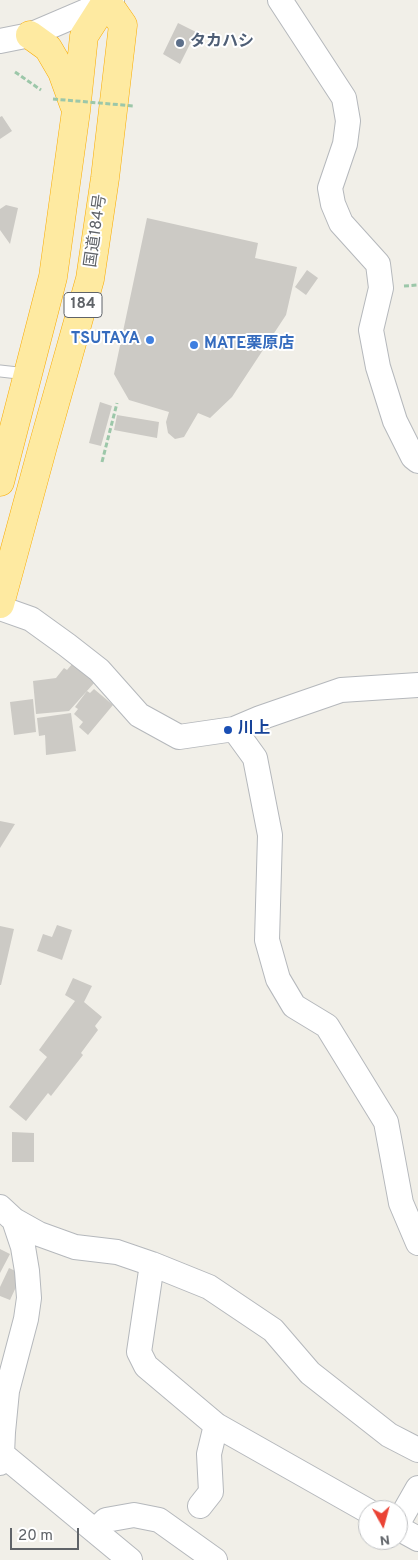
<!DOCTYPE html>
<html>
<head>
<meta charset="utf-8">
<style>
	body { margin:0 }
	#map { position:relative; width:418px; height:1560px; overflow:hidden; background:#f1efe8; font-family:Overpass,sans-serif }
	canvas { display:block }
	.north { position:absolute; left:358px; top:1500px; width:50px; height:50px; box-sizing:border-box; background:#fff; border:1px solid #bfc1c3; border-radius:50%; rotate:173deg; font-size:14px; font-weight:700; line-height:20px; text-align:center; color:#5f6368 }
	.north::after { content:''; display:block; margin:auto; width:18px; height:22px; background:#ea4335; clip-path:polygon(50% 0,100% 100%,50% 72%,0 100%) }
	.scale { position:absolute; left:10px; top:1528px; width:69px; height:22px; box-sizing:border-box; border:2px solid #5f6368; border-top:0; padding-left:6px; font-size:15px; line-height:18px; white-space:nowrap; color:#5f6368; -webkit-text-stroke:4px #fff; paint-order:stroke }
</style>
</head>
<body>
<div id="map">
<canvas width="418" height="1560"></canvas>
<div class="north">N</div>
<div class="scale">20 m</div>
</div>
<script>
const ctx = document.querySelector('canvas').getContext('2d');
ctx.lineJoin = 'round';
function paint(path, color) {
  ctx.fillStyle = color;
  ctx.fill(path, 'evenodd');
}
function shape(rows) {
  const path = new Path2D();
  for (const r of rows) {
    path.moveTo(r[0], r[1]);
    for (let i = 2; i < r.length; i += 2) path.lineTo(r[i], r[i + 1]);
  }
  return path;
}
function strokePath(path, color, width, dash) {
  ctx.strokeStyle = color;
  ctx.lineWidth = width;
  ctx.lineCap = dash ? 'butt' : 'round';
  ctx.setLineDash(dash || []);
  ctx.stroke(path);
}
function label(font, color, halo, rows, align = 'center') {
  ctx.font = font + ' Overpass,"Noto Sans JP",sans-serif';
  ctx.lineWidth = 4;
  ctx.setLineDash([]);
  ctx.textBaseline = 'middle';
  ctx.strokeStyle = halo;
  ctx.fillStyle = color;
  for (const [text, x, y, turn = 0] of rows) {
    ctx.save();
    ctx.translate(x, y);
    ctx.rotate((+turn || 0) * Math.PI / 180);
    ctx.textAlign = isNaN(turn) ? turn : align;
    if (halo) ctx.strokeText(text, 0, 0);
    ctx.fillText(text, 0, 0);
    ctx.restore();
  }
}
const building = shape([
	[178,23,196,32,180,64,163,54],
	[2,116,12,131,0,139,0,117],
	[6,205,18,208,10,244,0,230,0,209],
	[147,218,258,243,255,258,297,267,286,315,232,397,210,418,198,413,184,437,175,439,168,433,166,422,169,412,129,400,114,374],
	[307,270,318,278,306,295,295,287],
	[100,402,112,406,101,446,89,443],
	[117,415,159,422,157,438,114,430],
	[73,663,95,682,69,711,36,714,33,681,56,678,64,668,67,670],
	[94,689,113,705,88,735,79,727,83,722,74,714,78,709,75,707,87,691,90,693],
	[33,699,36,732,14,735,10,702],
	[71,713,76,751,46,755,45,735,39,736,37,718],
	[0,821,15,824,0,848],
	[57,925,72,930,62,960,37,951,43,934,52,937],
	[0,926,14,929,1,985,0,985],
	[73,978,92,986,84,1002,102,1017,95,1026,98,1030,81,1053,83,1055,51,1096,48,1093,26,1121,9,1107,47,1057,39,1050,75,1001,65,995],
	[12,1132,34,1133,34,1162,12,1162],
	[0,1249,10,1254,0,1273],
	[9,1268,22,1274,10,1300,0,1296,0,1287]
]);
const path = shape([
	[15,72,41,90],
	[404,286,418,285],
	[102,462,117,403]
]);
const service = shape([
	[0,371,27,374]
]);
const minor = shape([
	[280,0,344,98,348,121,345,144,330,188,333,204,341,223,378,264,381,288,371,330,378,367,395,421,413,457,418,461],
	[0,41,30,35,112,0],
	[0,608,31,619,67,645,99,670,139,715,179,737,234,729,260,718,341,690,418,685],
	[234,729,255,758,270,835,267,940,278,979,294,1006,327,1026,386,1122,401,1203,418,1243],
	[0,1207,14,1220,39,1234,75,1247,117,1252,152,1264,209,1287,273,1330,310,1373,389,1435,418,1450],
	[152,1264,139,1352,146,1366,216,1425,368,1511],
	[2,1454,130,1560],
	[0,1463,2,1454,3,1432,7,1391,26,1319,29,1298,27,1271,23,1247,14,1220],
	[200,1506,211,1492,209,1454,216,1425],
	[398,1523,418,1488],
	[398,1528,418,1539],
	[95,1531,106,1520,134,1515,159,1520,215,1560]
]);
const trunk = shape([
	[30,35,48,48,62,72,74,105],
	[0,482,53,277,76,111,84,36,107,0],
	[0,604,43,446,90,279,105,178,123,25,107,2]
]);
const pathBridge = shape([
	[53,99,134,106]
]);
const markers = [
	[180,43,5,"#5c6f8a"],
	[150,340,5,"#3f7fe0"],
	[194,345,5,"#3f7fe0"],
	[228,730,5,"#1a4fb4"]
];
const shields = [
	[83,305,38]
];
const shieldNames = [
	["184",83,305]
];
const serviceNames = [
	["タカハシ",190,43]
];
const streetNames = [
	["国道184号",97,231,-82]
];
const shopNames = [
	["TSUTAYA",140,340],
	["MATE栗原店",204,345,"left"]
];
const transitNames = [
	["川上",238,730]
];
paint(building, '#cccac5');
strokePath(service, '#b5b8bc', 13);
strokePath(minor, '#b5b8bc', 26);
strokePath(trunk, '#f9ab00', 29);
strokePath(path, '#9cc7a9', 3, [5, 2.5]);
strokePath(service, '#fff', 11);
strokePath(minor, '#fff', 24);
strokePath(trunk, '#feeaa1', 28);
strokePath(pathBridge, '#9cc7a9', 3, [5, 2.5]);
for (const [x, y, r, color] of markers) {
  const dot = new Path2D();
  dot.arc(x, y, r, 0, 2 * Math.PI);
  ctx.fillStyle = color;
  ctx.fill(dot);
  strokePath(dot, '#fff', 2);
}
for (const [x, y, w] of shields) {
  const box = new Path2D();
  box.roundRect(x - w / 2, y - 12.5, w, 25, 4);
  ctx.fillStyle = '#fff';
  ctx.fill(box);
  strokePath(box, '#5f6368', 1);
}
label('bold 15px', '#5f6368', null, shieldNames);
label('bold 16px', '#4e5e75', '#fff', serviceNames, 'left');
label('16px', '#5f6368', '#fff', streetNames);
label('bold 16px', '#366cbe', '#fff', shopNames, 'right');
label('bold 16px', '#164399', '#fff', transitNames, 'left');
</script>
</body>
</html>
